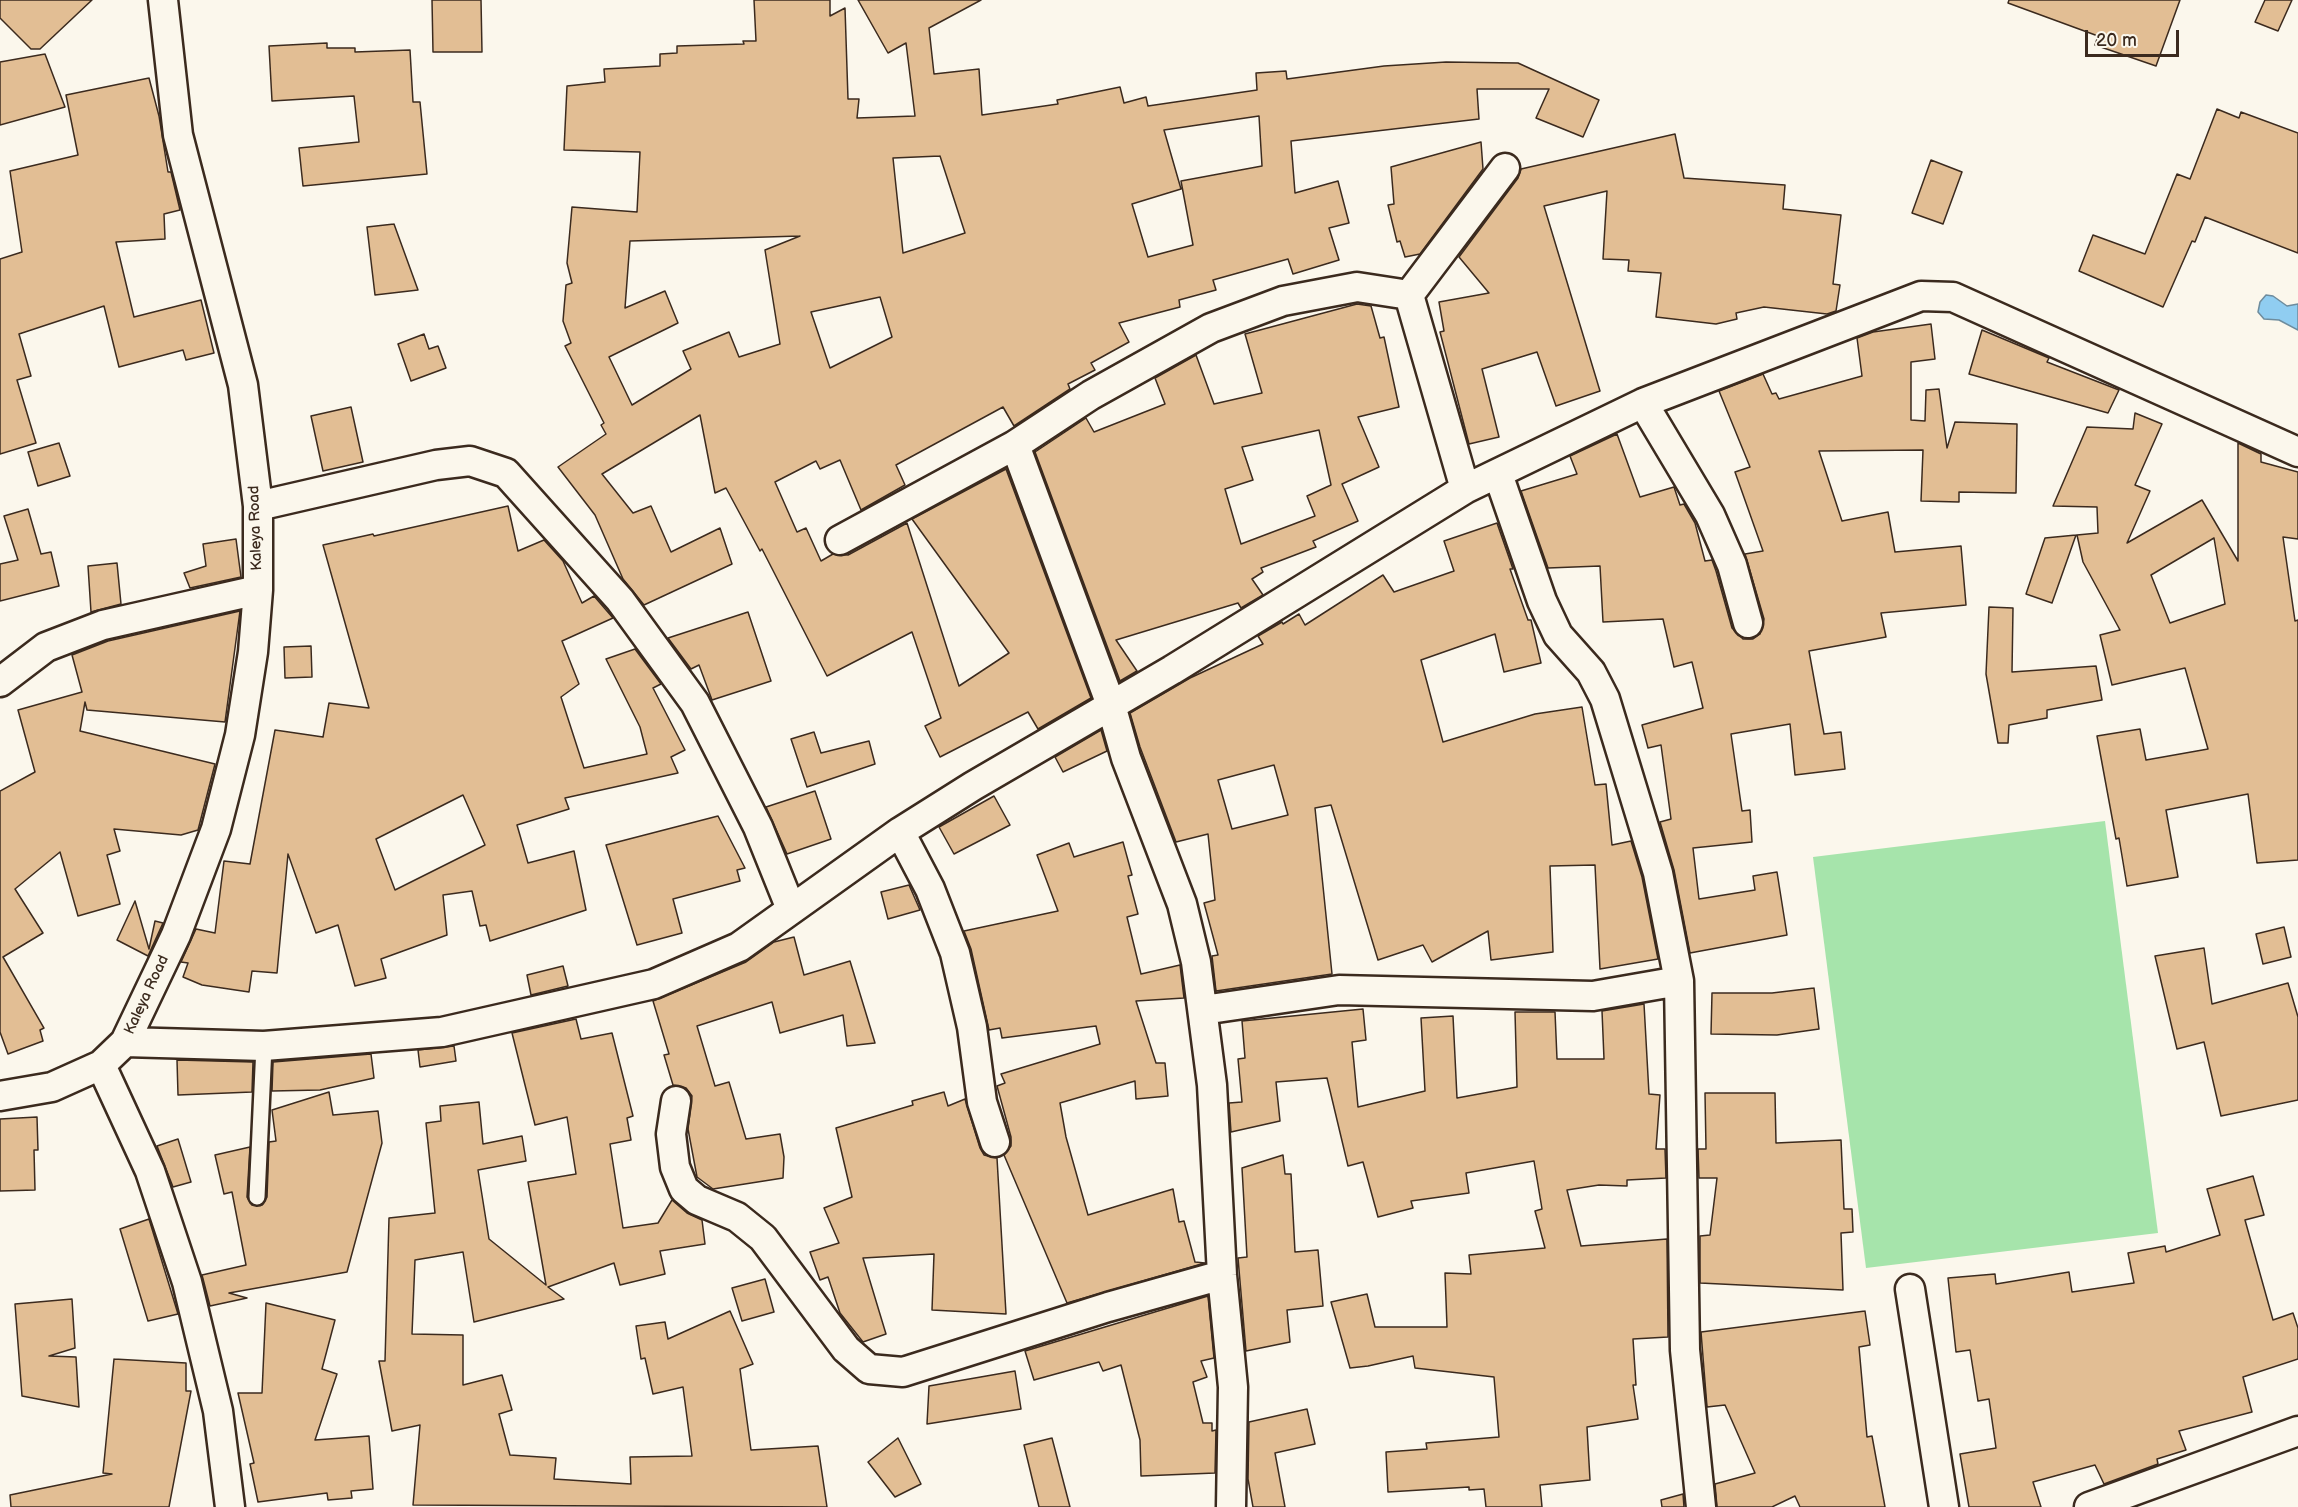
<!DOCTYPE html>
<html>
<head>
<meta charset="utf-8">
<style>
	body { margin:0 }
	#map { position:relative; width:2298px; height:1507px; overflow:hidden; background:#fbf7ec; font-family:"Balsamiq Sans",sans-serif }
	canvas { display:block }
	.scale { position:absolute; left:2085px; top:30px; width:94px; height:27px; box-sizing:border-box; border:3px solid #3b2a1e; border-top:0; padding-left:8px; font-size:18px; line-height:21px; white-space:nowrap; color:#3b2a1e; -webkit-text-stroke:4px #fbf7ec; paint-order:stroke }
</style>
</head>
<body>
<div id="map">
<canvas width="2298" height="1507"></canvas>
<div class="scale">20 m</div>
</div>
<script>
const ctx = document.querySelector('canvas').getContext('2d');
ctx.lineJoin = 'round';
function paint(path, color) {
  ctx.fillStyle = color;
  ctx.fill(path, 'evenodd');
}
function shape(rows) {
  const path = new Path2D();
  for (const r of rows) {
    path.moveTo(r[0], r[1]);
    for (let i = 2; i < r.length; i += 2) path.lineTo(r[i], r[i + 1]);
  }
  return path;
}
function strokePath(path, color, width, dash) {
  ctx.strokeStyle = color;
  ctx.lineWidth = width;
  ctx.lineCap = dash ? 'butt' : 'round';
  ctx.setLineDash(dash || []);
  ctx.stroke(path);
}
function label(font, color, halo, rows, align = 'center') {
  ctx.font = font + ' "Balsamiq Sans",sans-serif';
  ctx.lineWidth = 4.5;
  ctx.setLineDash([]);
  ctx.textBaseline = 'middle';
  ctx.strokeStyle = halo;
  ctx.fillStyle = color;
  for (const [text, x, y, turn = 0] of rows) {
    ctx.save();
    ctx.translate(x, y);
    ctx.rotate((+turn || 0) * Math.PI / 180);
    ctx.textAlign = isNaN(turn) ? turn : align;
    if (halo) ctx.strokeText(text, 0, 0);
    ctx.fillText(text, 0, 0);
    ctx.restore();
  }
}
const green = shape([
	[2105,821,2158,1233,1866,1268,1813,857]
]);
const water = shape([
	[2266,295,2273,296,2287,306,2298,304,2298,330,2279,320,2264,319,2258,312,2260,302,2266,295]
]);
const building = shape([
	[0,0,92,0,40,49,31,49,0,18,0,0],
	[432,0,481,0,482,52,433,52,432,0],
	[754,0,830,0,830,16,845,8,848,99,859,99,857,118,915,116,906,43,888,53,858,0,981,0,929,28,934,74,979,69,982,115,1058,104,1057,100,1120,87,1124,103,1146,97,1148,106,1257,90,1256,73,1286,71,1287,79,1384,66,1446,62,1518,63,1599,100,1583,137,1536,118,1549,89,1477,89,1479,119,1291,141,1295,193,1338,181,1349,223,1329,228,1339,260,1293,274,1288,259,1213,280,1216,290,1179,300,1180,307,1119,323,1129,342,1091,363,1095,370,1068,384,1070,389,1014,426,1003,407,896,465,905,485,861,510,840,460,820,469,816,461,775,482,797,532,806,528,821,561,833,554,848,555,907,523,959,686,1009,653,912,519,1006,469,1091,698,1038,729,1028,712,940,757,925,726,941,718,912,632,827,676,762,549,760,551,726,488,715,493,700,415,602,474,633,513,651,506,671,552,720,528,732,564,644,605,623,579,595,515,558,467,606,434,601,425,604,423,565,346,571,343,563,321,566,285,572,283,567,263,572,207,637,212,640,152,564,150,567,86,605,82,604,69,660,66,660,54,677,53,677,46,744,44,743,41,756,41,754,0],
	[1259,116,1262,166,1181,181,1193,245,1148,257,1132,204,1181,189,1164,130,1259,116],
	[940,156,965,233,903,253,893,158,940,156],
	[800,236,765,250,780,344,739,357,729,332,683,351,691,369,632,405,609,357,678,323,665,291,625,308,630,241,800,236],
	[880,297,892,337,830,368,811,312,880,297],
	[2009,0,2180,0,2156,66,2095,45,2098,36,2008,3,2009,0],
	[2265,0,2292,0,2278,31,2255,22,2265,0],
	[327,43,327,48,355,48,355,52,410,50,413,102,420,102,427,174,303,186,299,148,359,142,354,96,272,101,269,46,327,43],
	[45,54,65,107,0,125,0,62,45,54],
	[149,78,159,116,168,172,171,172,180,210,164,214,165,239,116,242,134,317,201,300,214,353,186,360,183,350,119,367,104,306,19,334,31,376,17,380,36,443,0,454,0,259,22,252,10,171,78,155,66,95,149,78],
	[2217,109,2239,118,2241,112,2298,133,2298,253,2205,217,2195,242,2192,241,2163,307,2079,271,2093,235,2145,254,2177,174,2190,179,2217,109],
	[1675,134,1684,178,1785,185,1783,209,1841,215,1833,284,1840,285,1836,311,1827,314,1764,307,1736,313,1737,319,1716,324,1656,317,1661,273,1628,271,1629,260,1603,259,1607,191,1544,206,1600,391,1556,406,1537,352,1482,369,1499,437,1469,444,1440,332,1444,331,1439,302,1489,293,1459,257,1518,178,1521,169,1675,134],
	[1481,142,1483,169,1420,254,1405,257,1400,241,1397,242,1388,205,1394,204,1391,167,1481,142],
	[1931,160,1962,172,1943,224,1912,213,1931,160],
	[394,224,418,290,375,295,367,227,394,224],
	[1357,304,1371,306,1380,338,1384,337,1399,407,1358,417,1379,467,1342,484,1358,521,1313,541,1316,547,1261,568,1263,572,1252,579,1263,595,1241,608,1238,603,1116,640,1137,671,1120,681,1035,452,1086,418,1094,432,1165,404,1155,378,1196,355,1214,404,1262,393,1245,334,1357,304],
	[1319,430,1331,485,1307,496,1315,516,1241,544,1225,489,1253,480,1242,447,1319,430],
	[1931,324,1935,359,1911,362,1911,420,1925,421,1926,390,1939,389,1947,448,1955,422,2017,424,2016,493,1959,492,1959,502,1921,501,1923,450,1819,451,1842,521,1888,512,1895,552,1961,546,1966,605,1881,613,1886,637,1809,651,1824,734,1841,732,1845,769,1795,775,1790,724,1731,734,1742,811,1750,810,1752,842,1693,848,1699,899,1755,890,1753,876,1777,872,1787,935,1690,953,1674,870,1660,822,1671,819,1661,745,1648,748,1642,725,1703,708,1692,662,1674,667,1663,619,1603,622,1600,566,1548,568,1521,491,1577,474,1570,456,1617,434,1640,497,1674,487,1680,505,1684,504,1695,523,1705,561,1712,560,1716,571,1732,628,1743,639,1753,639,1760,634,1764,619,1745,554,1763,551,1735,472,1750,467,1719,391,1763,374,1772,394,1776,393,1779,399,1862,376,1857,338,1873,332,1931,324],
	[1982,330,2049,358,2047,362,2119,390,2108,413,1969,374,1982,330],
	[424,334,429,349,438,346,446,368,411,381,398,344,424,334],
	[351,407,363,462,323,471,311,416,351,407],
	[2135,413,2162,424,2135,485,2150,491,2127,543,2202,500,2238,561,2238,443,2261,454,2261,462,2298,472,2298,539,2283,537,2295,621,2298,620,2298,860,2257,863,2248,794,2166,810,2178,877,2127,886,2119,838,2116,839,2097,736,2140,729,2146,760,2208,749,2185,668,2112,685,2100,635,2120,630,2083,562,2077,535,2098,533,2097,507,2053,506,2087,427,2133,429,2135,413],
	[2214,538,2225,604,2170,623,2151,575,2214,538],
	[59,443,70,476,38,486,28,452,59,443],
	[508,506,518,551,544,540,563,561,582,603,594,596,613,618,562,641,579,684,561,697,584,768,647,754,640,727,606,659,635,649,661,684,653,688,685,750,671,757,678,773,565,798,569,809,517,825,528,863,574,851,586,910,490,941,486,925,480,926,472,891,443,895,447,935,381,959,386,978,355,986,338,925,316,933,288,854,277,973,252,971,249,992,202,985,183,977,188,963,181,962,196,929,215,933,224,861,250,864,275,730,323,737,329,703,369,708,323,545,373,534,374,536,508,506],
	[463,795,485,845,395,890,376,839,463,795],
	[28,509,41,554,51,552,59,586,0,601,0,564,18,560,4,516,28,509],
	[1497,523,1513,569,1510,569,1528,620,1531,620,1541,663,1504,672,1495,634,1421,660,1443,742,1535,714,1582,707,1595,785,1606,784,1612,845,1631,841,1642,877,1658,959,1600,969,1595,865,1550,866,1553,952,1491,960,1488,931,1432,962,1423,945,1378,960,1331,805,1315,808,1332,974,1216,991,1212,956,1218,955,1204,903,1215,900,1208,834,1176,842,1140,747,1130,713,1190,678,1263,644,1258,636,1282,622,1283,624,1299,614,1305,625,1383,575,1394,592,1454,571,1444,541,1497,523],
	[1274,765,1288,815,1232,829,1218,780,1274,765],
	[2076,535,2052,603,2026,594,2045,538,2076,535],
	[236,539,241,577,190,588,184,573,206,566,203,544,236,539],
	[117,563,121,604,91,612,88,566,117,563],
	[1989,607,2013,608,2012,672,2096,666,2102,700,2047,710,2047,718,2009,725,2008,743,1998,743,1986,674,1989,607],
	[240,611,225,722,87,710,85,702,80,731,215,764,198,830,181,835,114,829,120,851,107,855,120,904,78,916,60,852,15,889,43,933,3,957,44,1028,40,1030,43,1041,8,1054,0,1032,0,791,35,772,18,710,82,692,72,655,108,641,240,611],
	[748,612,771,681,712,700,699,665,691,669,668,638,748,612],
	[311,646,312,677,285,678,284,647,311,646],
	[1101,730,1107,751,1063,772,1055,757,1101,730],
	[814,732,821,753,869,741,875,764,807,787,791,739,814,732],
	[815,791,831,839,787,854,766,807,815,791],
	[994,796,1010,825,954,854,939,827,994,796],
	[718,816,745,868,737,870,740,881,673,899,682,933,637,945,606,845,718,816],
	[1123,842,1132,875,1128,876,1138,914,1127,917,1141,974,1180,965,1184,998,1136,1001,1156,1063,1165,1063,1168,1096,1136,1099,1135,1081,1060,1103,1066,1137,1088,1215,1173,1189,1179,1222,1184,1221,1195,1262,1205,1263,1067,1303,1004,1155,1011,1146,1011,1137,997,1086,1005,1083,1001,1074,1100,1044,1096,1026,1002,1038,1000,1028,989,1030,971,949,964,931,1058,911,1037,855,1069,843,1074,857,1123,842],
	[909,885,920,910,888,919,881,892,909,885],
	[135,901,149,949,155,921,163,923,148,956,117,940,135,901],
	[2284,927,2291,957,2263,964,2256,934,2284,927],
	[794,937,804,975,850,961,875,1043,847,1046,843,1015,780,1033,772,1002,697,1026,715,1086,729,1082,746,1139,780,1134,784,1157,783,1178,713,1189,697,1177,688,1129,692,1096,686,1088,673,1085,664,1055,669,1054,653,1001,746,962,774,942,794,937],
	[2204,948,2212,1004,2288,983,2298,1017,2298,1100,2221,1116,2204,1042,2177,1049,2155,956,2204,948],
	[563,966,568,986,531,995,527,975,563,966],
	[1814,988,1819,1029,1777,1035,1711,1034,1712,993,1772,993,1814,988],
	[1644,1004,1649,1094,1660,1095,1656,1149,1665,1149,1666,1178,1627,1180,1627,1186,1599,1185,1567,1190,1581,1246,1667,1239,1668,1337,1633,1339,1636,1385,1633,1385,1638,1419,1587,1427,1590,1480,1540,1485,1542,1507,1486,1507,1484,1489,1469,1490,1469,1487,1388,1492,1386,1452,1427,1449,1426,1443,1499,1437,1494,1377,1415,1368,1413,1356,1368,1366,1350,1368,1331,1302,1367,1294,1375,1327,1447,1327,1445,1273,1471,1274,1469,1255,1545,1248,1535,1211,1542,1209,1534,1161,1466,1173,1469,1193,1411,1201,1413,1208,1378,1217,1363,1162,1348,1166,1327,1078,1276,1082,1280,1121,1231,1132,1229,1103,1242,1102,1238,1059,1245,1058,1242,1021,1363,1009,1366,1040,1352,1042,1358,1107,1425,1091,1421,1018,1453,1016,1457,1098,1517,1087,1515,1012,1555,1012,1557,1059,1604,1059,1602,1011,1644,1004],
	[576,1019,581,1039,612,1033,633,1116,627,1118,631,1140,610,1144,623,1228,658,1223,672,1200,687,1213,702,1220,705,1244,660,1251,665,1274,620,1285,614,1263,548,1287,564,1299,474,1322,463,1252,415,1260,412,1334,463,1335,463,1385,502,1375,512,1410,499,1414,510,1455,556,1458,554,1479,631,1484,630,1457,692,1456,683,1387,653,1394,645,1358,641,1359,636,1326,665,1322,668,1339,730,1311,753,1364,740,1369,751,1450,818,1446,827,1507,413,1505,420,1425,392,1431,379,1361,385,1361,389,1218,435,1213,426,1123,441,1121,440,1106,479,1102,483,1144,522,1136,526,1161,478,1170,489,1239,546,1285,528,1182,576,1174,567,1117,535,1125,512,1033,576,1019],
	[454,1046,456,1061,420,1067,418,1050,454,1046],
	[371,1054,374,1078,320,1090,272,1091,273,1062,371,1054],
	[177,1060,253,1062,252,1092,178,1095,177,1060],
	[329,1092,333,1115,378,1111,382,1143,347,1272,229,1293,247,1298,210,1306,202,1275,246,1265,232,1192,224,1194,215,1155,250,1147,247,1197,252,1205,262,1205,267,1197,269,1142,276,1141,272,1110,329,1092],
	[944,1092,948,1106,965,1099,980,1148,984,1155,997,1158,1006,1314,932,1310,934,1254,863,1258,886,1334,863,1342,840,1313,828,1277,820,1280,810,1252,839,1243,824,1208,852,1197,836,1128,913,1105,912,1101,944,1092],
	[1705,1093,1775,1093,1776,1143,1841,1140,1844,1209,1852,1209,1853,1232,1841,1233,1843,1290,1700,1283,1700,1236,1710,1235,1717,1178,1699,1178,1698,1149,1706,1149,1705,1093],
	[37,1117,38,1150,34,1150,35,1190,0,1191,0,1119,37,1117],
	[178,1139,191,1182,173,1187,157,1146,178,1139],
	[1283,1155,1285,1174,1291,1174,1295,1252,1318,1250,1323,1306,1287,1310,1290,1342,1246,1351,1238,1258,1247,1257,1242,1168,1283,1155],
	[2253,1176,2264,1215,2245,1220,2273,1320,2293,1313,2298,1328,2298,1359,2243,1377,2252,1412,2179,1431,2186,1450,2157,1459,2158,1464,2104,1484,2095,1465,2033,1482,2041,1507,1969,1507,1960,1454,1996,1448,1989,1399,1978,1401,1970,1350,1956,1352,1948,1278,1995,1274,1996,1284,2069,1272,2072,1292,2134,1283,2128,1253,2165,1246,2166,1252,2220,1235,2207,1189,2253,1176],
	[149,1219,178,1314,148,1321,120,1229,149,1219],
	[765,1279,774,1312,742,1321,732,1288,765,1279],
	[1208,1296,1214,1358,1201,1361,1207,1377,1193,1382,1203,1423,1212,1423,1212,1431,1216,1430,1215,1473,1141,1476,1140,1440,1121,1365,1103,1371,1099,1362,1034,1380,1025,1351,1208,1296],
	[72,1299,75,1348,49,1356,76,1357,79,1407,22,1396,15,1304,72,1299],
	[266,1303,335,1320,322,1369,337,1374,315,1440,369,1436,373,1489,351,1491,352,1498,328,1500,327,1493,258,1502,250,1464,254,1463,238,1393,262,1393,266,1303],
	[1865,1311,1870,1345,1859,1347,1867,1437,1872,1436,1885,1507,1800,1507,1795,1496,1772,1507,1717,1507,1715,1484,1755,1473,1725,1405,1707,1407,1701,1332,1865,1311],
	[114,1359,186,1363,186,1391,191,1391,169,1507,11,1507,10,1495,112,1474,103,1473,114,1359],
	[1015,1371,1021,1409,927,1424,929,1386,1015,1371],
	[1307,1409,1315,1444,1275,1453,1285,1507,1253,1507,1248,1479,1249,1422,1307,1409],
	[898,1438,921,1484,895,1497,868,1462,898,1438],
	[1052,1438,1070,1507,1039,1507,1024,1445,1052,1438],
	[1683,1494,1684,1507,1662,1507,1661,1500,1683,1494]
]);
const lane = shape([
	[257,1197,264,1046]
]);
const street = shape([
	[1643,403,1710,515,1732,565,1748,623],
	[1015,445,1111,705,1126,758,1182,904,1196,962,1212,1085,1222,1275,1233,1387,1231,1507],
	[1498,474,1542,601,1558,635,1591,672,1605,699,1658,873,1679,981,1685,1350,1701,1507],
	[1465,489,1409,295,1505,168],
	[258,506,436,465,470,461,506,473,620,600,695,703,758,827,791,909],
	[840,540,1015,445,1091,395,1211,328,1283,301,1357,287,1409,295],
	[0,682,46,647,103,625,258,590],
	[900,832,930,889,955,953,972,1027,982,1102,995,1142],
	[1203,1010,1339,990,1593,996,1679,981],
	[125,1042,264,1046,442,1032,654,984,739,947,900,832,973,786,1172,670,1465,489,1643,403,1921,296,1953,297,2298,452],
	[101,1065,150,1171,187,1282,218,1411,230,1507],
	[0,1096,52,1087,101,1065,125,1042,176,935,216,829,240,735,253,652,258,590,258,506,243,385,178,135,163,0],
	[676,1101,671,1134,675,1167,684,1189,697,1200,737,1217,763,1238,846,1349,869,1369,903,1372,1108,1307,1222,1275],
	[1910,1289,1944,1507],
	[2089,1507,2298,1431]
]);
const streetNames = [
	["Kaleya Road",256,528,-92],
	["Kaleya Road",147,995,-65]
];
paint(green, '#a6e4ab');
paint(water, '#90cdf1');
strokePath(water, '#6e8c9d', 1.5);
paint(building, '#e2be94');
strokePath(building, '#3b2a1e', 1.5);
strokePath(lane, '#3b2a1e', 20);
strokePath(street, '#3b2a1e', 33);
strokePath(lane, '#fbf7ec', 15);
strokePath(street, '#fbf7ec', 28);
label('15px', '#3b2a1e', '#fbf7ec', streetNames);
</script>
</body>
</html>
